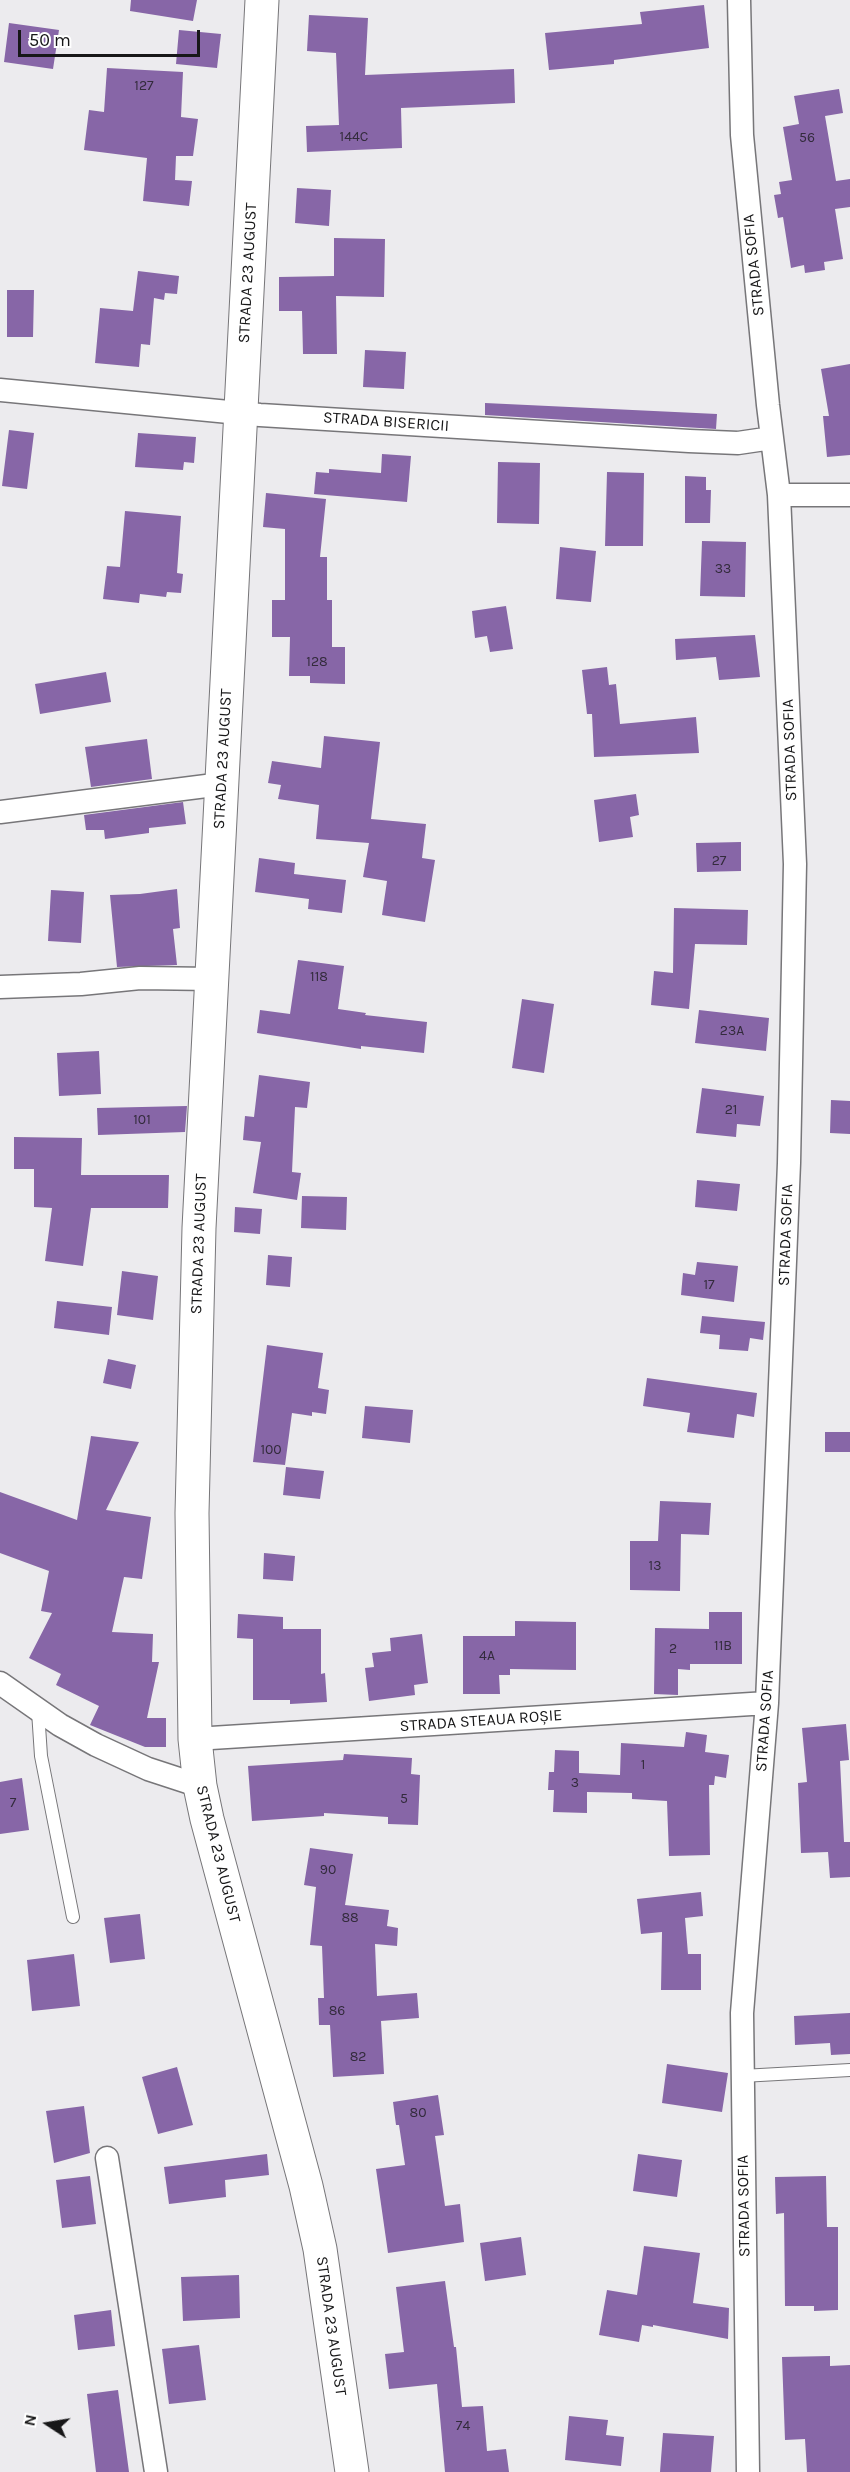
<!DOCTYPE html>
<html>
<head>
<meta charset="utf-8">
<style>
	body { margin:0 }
	#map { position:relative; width:850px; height:2472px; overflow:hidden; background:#ecebee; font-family:Karla,sans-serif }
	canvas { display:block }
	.north { position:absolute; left:18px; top:2394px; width:60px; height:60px; -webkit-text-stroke:4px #fff; paint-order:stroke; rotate:282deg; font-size:16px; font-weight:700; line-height:24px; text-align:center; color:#171718 }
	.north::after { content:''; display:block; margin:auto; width:21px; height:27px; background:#171718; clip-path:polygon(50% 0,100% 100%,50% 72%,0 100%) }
	.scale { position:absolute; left:18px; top:30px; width:182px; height:27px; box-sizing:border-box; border:3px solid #171718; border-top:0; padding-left:8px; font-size:18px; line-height:21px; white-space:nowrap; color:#171718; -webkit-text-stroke:4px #fff; paint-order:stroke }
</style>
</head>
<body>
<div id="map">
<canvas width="850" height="2472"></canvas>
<div class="north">N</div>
<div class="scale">50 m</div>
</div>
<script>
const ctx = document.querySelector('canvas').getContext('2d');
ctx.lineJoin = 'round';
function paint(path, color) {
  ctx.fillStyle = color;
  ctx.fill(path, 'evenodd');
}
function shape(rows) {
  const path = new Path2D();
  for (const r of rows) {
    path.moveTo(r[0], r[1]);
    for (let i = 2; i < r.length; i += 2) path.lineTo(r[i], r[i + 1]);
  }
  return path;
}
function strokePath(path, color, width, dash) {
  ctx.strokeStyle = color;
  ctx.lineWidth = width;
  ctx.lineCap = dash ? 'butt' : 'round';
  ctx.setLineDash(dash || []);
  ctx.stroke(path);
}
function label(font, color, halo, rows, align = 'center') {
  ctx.font = font + ' Karla,sans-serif';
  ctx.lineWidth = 5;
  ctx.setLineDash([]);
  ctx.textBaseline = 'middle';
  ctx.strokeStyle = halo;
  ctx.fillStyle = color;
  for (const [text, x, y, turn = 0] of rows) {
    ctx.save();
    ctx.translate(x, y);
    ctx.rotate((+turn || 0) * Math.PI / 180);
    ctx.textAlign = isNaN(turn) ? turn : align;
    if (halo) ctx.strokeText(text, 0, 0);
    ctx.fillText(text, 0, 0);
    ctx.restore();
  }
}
const building = shape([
	[131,0,197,0,193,21,130,11],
	[704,5,709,48,614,60,614,64,549,70,545,33,642,24,640,12],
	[309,15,368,18,365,75,514,69,515,103,401,108,402,148,307,152,306,126,339,125,336,53,307,51],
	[9,23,59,30,53,69,4,62],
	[179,30,221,34,217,68,176,64],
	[107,68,183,72,181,117,198,119,193,156,176,156,175,180,192,181,189,206,143,201,147,158,84,150,89,110,104,112],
	[839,89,843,113,825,116,836,181,850,179,850,207,835,209,843,259,824,262,825,270,805,273,804,265,791,268,783,217,778,218,774,195,781,194,779,182,792,180,783,127,799,124,794,96],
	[297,188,331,190,329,226,295,223],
	[334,238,385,239,384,297,336,296,337,354,303,354,302,311,279,311,279,277,334,276],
	[138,271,179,276,177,294,165,293,164,300,154,298,150,345,141,344,139,367,95,363,100,308,133,311],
	[7,290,34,290,33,337,7,337],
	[365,350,406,352,404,389,363,387],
	[850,364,850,455,827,457,823,416,829,416,821,369],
	[485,403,717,414,716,429,485,415],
	[9,430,34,433,27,489,2,486],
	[138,433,196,437,194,463,184,462,183,470,135,467],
	[382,454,411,456,407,502,314,494,316,472,329,473,329,469,381,473],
	[498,462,540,463,539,524,497,523],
	[607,472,644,473,643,546,605,546],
	[685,476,706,477,706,490,711,490,710,523,685,523],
	[266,493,326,499,320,557,327,557,327,600,332,600,332,647,345,647,345,684,310,683,310,676,289,676,290,637,272,637,272,600,285,600,285,529,263,527],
	[125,511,181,516,177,573,183,574,181,593,167,592,166,597,140,594,139,603,103,599,107,566,120,567],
	[702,541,746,542,745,597,700,596],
	[560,547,596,551,591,602,556,599],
	[506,606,513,649,490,652,487,636,475,638,472,611],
	[755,635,760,677,719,680,716,657,676,660,675,639],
	[607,667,609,685,616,684,620,724,696,717,699,753,594,757,592,714,587,714,582,670],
	[106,672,111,702,40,714,35,684],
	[324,736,380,742,371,819,426,824,422,858,435,860,425,922,382,915,387,881,363,877,369,843,316,839,319,805,278,799,281,785,268,783,272,761,321,768],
	[147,739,152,779,91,787,85,747],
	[636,794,639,815,630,817,633,837,599,842,594,800],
	[183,802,186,824,149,828,149,833,105,839,104,830,86,830,84,815],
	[741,842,741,871,697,872,696,843],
	[259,858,295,863,294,874,346,880,342,913,308,909,309,899,255,892],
	[177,889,180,928,173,929,177,965,117,967,110,895,140,894],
	[51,890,84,892,81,943,48,941],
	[674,908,748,910,747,945,695,944,689,1009,651,1005,654,971,673,973],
	[298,960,344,966,338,1009,366,1013,365,1015,427,1022,424,1053,361,1046,361,1049,257,1033,260,1010,290,1014],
	[522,999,554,1004,544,1073,512,1068],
	[699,1010,769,1018,766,1051,695,1043],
	[99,1051,101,1094,59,1096,57,1053],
	[259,1075,310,1082,307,1108,295,1107,292,1172,301,1173,297,1200,253,1193,261,1142,243,1140,245,1116,254,1117],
	[702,1088,764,1096,760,1126,737,1124,736,1137,696,1133],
	[831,1100,850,1101,850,1134,830,1133],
	[187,1106,185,1132,98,1135,97,1108],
	[14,1137,82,1138,81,1175,169,1175,168,1208,91,1208,83,1266,45,1261,52,1208,34,1207,34,1169,14,1169],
	[697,1180,740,1184,737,1211,695,1207],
	[302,1196,347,1197,346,1230,301,1228],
	[235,1207,262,1209,260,1234,234,1232],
	[268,1255,292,1257,290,1287,266,1285],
	[697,1262,738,1266,734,1302,681,1295,683,1273,695,1275],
	[122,1271,158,1276,153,1320,117,1315],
	[57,1301,112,1307,109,1335,54,1328],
	[702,1316,765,1322,763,1340,750,1338,748,1351,719,1349,720,1335,700,1333],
	[267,1345,323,1353,318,1388,329,1390,326,1414,312,1412,312,1416,292,1413,285,1465,253,1462],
	[108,1359,136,1365,131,1389,103,1383],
	[647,1378,757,1393,754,1417,737,1414,734,1438,687,1432,690,1413,643,1406],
	[365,1406,413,1410,410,1443,362,1438],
	[825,1432,850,1432,850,1452,825,1452],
	[91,1436,139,1442,106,1510,151,1517,142,1579,124,1577,112,1632,153,1634,152,1662,159,1662,147,1718,166,1718,166,1747,145,1747,90,1725,99,1706,56,1685,61,1674,29,1658,52,1613,41,1611,49,1571,0,1553,0,1492,77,1520],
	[286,1467,324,1471,320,1499,283,1495],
	[660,1501,711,1503,709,1535,681,1534,680,1591,630,1590,630,1541,658,1541],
	[264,1553,295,1556,293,1581,263,1579],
	[709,1612,742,1612,742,1664,690,1664,690,1670,678,1669,678,1695,654,1694,655,1628,709,1629],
	[238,1614,283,1617,283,1629,321,1629,321,1674,325,1673,327,1702,290,1704,290,1700,253,1700,253,1639,237,1638],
	[515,1621,576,1622,576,1670,510,1669,510,1675,499,1675,500,1694,463,1694,463,1636,515,1636],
	[422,1634,428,1683,414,1685,415,1695,369,1701,365,1668,374,1667,372,1653,391,1651,390,1638],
	[846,1724,849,1760,840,1761,844,1842,850,1842,850,1877,830,1878,828,1852,801,1853,798,1783,807,1782,802,1728],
	[686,1732,707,1735,705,1752,729,1755,726,1778,715,1776,714,1785,709,1785,710,1855,669,1856,667,1801,632,1799,632,1793,587,1792,587,1813,553,1812,554,1790,548,1790,549,1772,554,1772,555,1750,579,1751,579,1773,620,1775,621,1743,684,1747],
	[344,1754,412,1758,411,1774,420,1775,418,1825,388,1824,388,1817,324,1813,324,1816,252,1821,248,1766,343,1760],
	[22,1778,29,1830,0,1834,0,1782],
	[310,1848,353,1854,345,1905,389,1910,387,1926,398,1928,397,1946,375,1944,377,1996,417,1993,419,2018,381,2021,384,2074,333,2077,330,2025,319,2025,318,1998,324,1998,322,1946,310,1945,316,1887,304,1885],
	[701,1892,703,1916,685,1918,688,1954,701,1954,701,1990,661,1990,662,1932,641,1934,637,1899],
	[140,1914,145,1959,110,1963,104,1918],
	[74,1954,80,2006,32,2011,27,1960],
	[850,2013,850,2054,831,2055,830,2043,795,2045,794,2016],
	[667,2064,728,2073,722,2112,662,2103],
	[177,2067,193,2125,158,2134,142,2077],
	[438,2095,444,2135,435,2136,445,2206,460,2204,464,2242,388,2253,376,2169,405,2165,399,2125,396,2125,393,2102],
	[84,2106,90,2153,54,2163,46,2111],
	[267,2154,269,2175,225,2180,226,2197,169,2204,164,2167],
	[638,2154,682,2160,677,2197,633,2191],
	[90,2176,96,2224,62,2228,56,2180],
	[826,2176,827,2227,838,2227,838,2310,814,2311,814,2306,785,2306,784,2213,776,2214,775,2177],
	[521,2237,526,2275,485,2281,480,2243],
	[644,2246,700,2253,693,2303,729,2308,728,2339,653,2325,653,2327,642,2325,639,2342,599,2335,607,2290,637,2295],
	[239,2275,240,2318,183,2321,181,2277],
	[445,2281,454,2347,456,2347,462,2407,483,2406,487,2451,506,2449,509,2472,445,2472,437,2384,389,2389,385,2354,404,2352,396,2287],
	[111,2310,115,2346,78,2350,74,2315],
	[199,2345,206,2400,169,2404,162,2349],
	[830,2356,830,2366,850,2365,850,2472,807,2472,805,2439,785,2440,782,2357],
	[118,2390,129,2472,96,2472,87,2394],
	[569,2416,608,2420,606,2435,624,2437,621,2466,565,2460],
	[663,2433,714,2436,711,2472,660,2472]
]);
const service = shape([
	[38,1711,41,1756,73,1917],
	[742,2076,850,2070]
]);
const minor = shape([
	[739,0,742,135,768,405,779,495,795,864,789,1163,767,1703,742,2013,748,2472],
	[0,390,260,415,689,441,738,443,772,438],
	[779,495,850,495],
	[0,812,222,784],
	[0,987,81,984,140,978,212,979],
	[0,1683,60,1725,96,1745,148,1769,200,1786],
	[195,1739,767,1703],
	[107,2158,156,2472]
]);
const secondary = shape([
	[262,0,199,1228,192,1513,195,1739,200,1786,207,1819,306,2186,320,2249,352,2472]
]);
const numberNames = [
	["127",144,86],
	["144C",354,137],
	["56",807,138],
	["33",723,569],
	["128",317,662],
	["27",719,861],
	["118",319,977],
	["23A",732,1031],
	["21",731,1110],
	["101",142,1120],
	["17",709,1285],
	["100",271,1450],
	["13",655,1566],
	["11B",723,1646],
	["2",673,1649],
	["4A",487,1656],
	["1",643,1765],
	["3",575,1783],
	["5",404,1799],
	["7",13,1803],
	["90",328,1870],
	["88",350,1918],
	["86",337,2011],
	["82",358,2057],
	["80",418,2113],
	["74",463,2426]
];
const streetNames = [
	["STRADA SOFIA",754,265,-96],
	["STRADA 23 AUGUST",248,273,-87],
	["STRADA BISERICII",386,422,4],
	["STRADA SOFIA",790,750,-92],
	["STRADA 23 AUGUST",223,759,-87],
	["STRADA SOFIA",786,1235,-88],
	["STRADA 23 AUGUST",199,1244,-88],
	["STRADA STEAUA ROȘIE",481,1721,-4],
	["STRADA SOFIA",765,1721,-86],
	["STRADA 23 AUGUST",218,1854,76],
	["STRADA SOFIA",744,2206,-91],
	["STRADA 23 AUGUST",331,2326,82]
];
paint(building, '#8766a7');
strokePath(service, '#777679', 14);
strokePath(minor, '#777679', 25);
strokePath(secondary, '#777679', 35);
strokePath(service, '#fff', 12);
strokePath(minor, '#fff', 22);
strokePath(secondary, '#fff', 33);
label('14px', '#332b3c', null, numberNames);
label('16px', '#171718', '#fff', streetNames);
</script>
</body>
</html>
